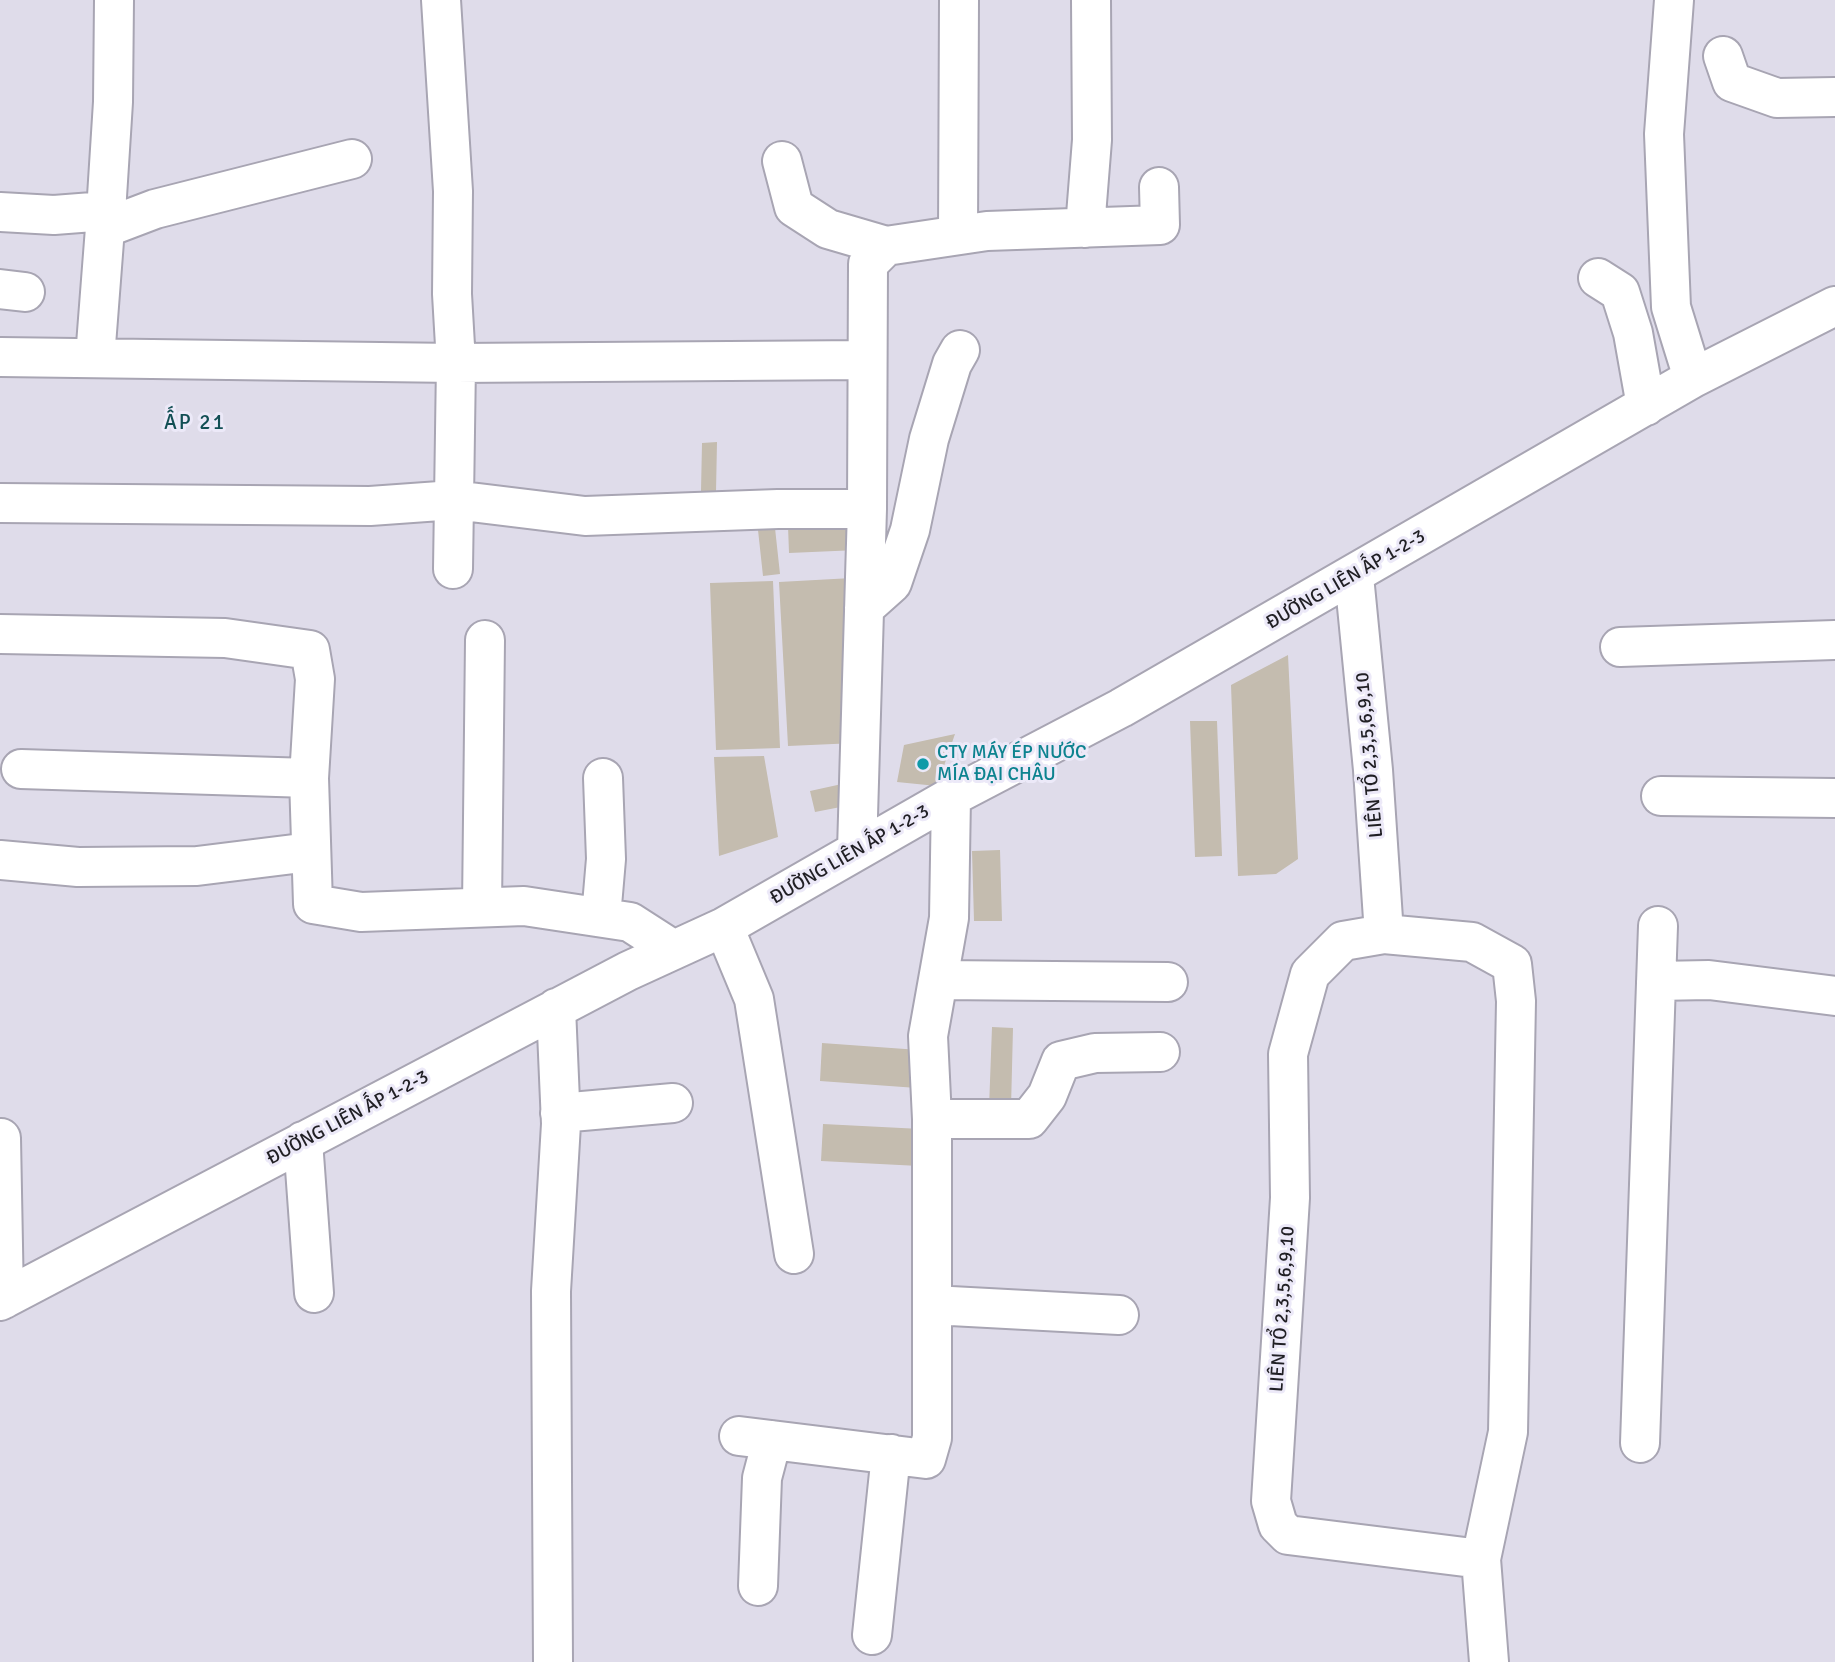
<!DOCTYPE html>
<html>
<head>
<meta charset="utf-8">
<style>
	body { margin:0 }
	canvas { display:block; background:#dfdcea }
</style>
</head>
<body>
<canvas width="1835" height="1662"></canvas>
<script>
const ctx = document.querySelector('canvas').getContext('2d');
ctx.lineJoin = 'round';
function paint(path, color) {
  ctx.fillStyle = color;
  ctx.fill(path, 'evenodd');
}
function shape(rows) {
  const path = new Path2D();
  for (const r of rows) {
    path.moveTo(r[0], r[1]);
    for (let i = 2; i < r.length; i += 2) path.lineTo(r[i], r[i + 1]);
  }
  return path;
}
function strokePath(path, color, width, dash) {
  ctx.strokeStyle = color;
  ctx.lineWidth = width;
  ctx.lineCap = dash ? 'butt' : 'round';
  ctx.setLineDash(dash || []);
  ctx.stroke(path);
}
function label(font, color, halo, rows, align = 'center') {
  ctx.font = font + ' Signika,sans-serif';
  ctx.lineWidth = 6;
  ctx.setLineDash([]);
  ctx.textBaseline = 'middle';
  ctx.strokeStyle = halo;
  ctx.fillStyle = color;
  for (const [text, x, y, turn = 0] of rows) {
    ctx.save();
    ctx.translate(x, y);
    ctx.rotate((+turn || 0) * Math.PI / 180);
    ctx.textAlign = isNaN(turn) ? turn : align;
    if (halo) ctx.strokeText(text, 0, 0);
    ctx.fillText(text, 0, 0);
    ctx.restore();
  }
}
const building = shape([
	[717,442,716,492,701,491,702,443],
	[857,522,858,550,789,553,788,526],
	[775,528,780,574,763,576,758,530],
	[852,578,856,743,788,746,779,582],
	[773,581,780,748,716,750,710,583],
	[1288,655,1298,859,1276,874,1238,876,1231,685],
	[1190,721,1217,721,1222,856,1195,857],
	[955,734,937,786,897,782,904,745],
	[764,756,778,837,719,856,714,757],
	[851,782,856,804,815,812,810,791],
	[1000,850,1002,921,974,921,972,851],
	[992,1027,1013,1028,1011,1108,989,1108],
	[822,1043,919,1050,917,1088,820,1081],
	[823,1124,921,1129,919,1166,821,1161]
]);
const minor = shape([
	[441,0,453,191,452,294,456,363,453,569],
	[1674,0,1664,134,1671,307,1693,378],
	[1723,56,1732,82,1777,98,1835,97],
	[782,161,794,207,828,229,886,246],
	[0,212,54,215,106,211],
	[105,228,113,102,114,0],
	[1085,228,1092,140,1091,0],
	[958,235,959,0],
	[1598,278,1620,292,1633,333,1646,406],
	[0,289,25,292],
	[0,357,456,363,866,360],
	[95,358,105,228,155,209,352,159],
	[0,503,370,506,454,500,585,516,778,509,867,509],
	[1354,576,1373,770,1384,934],
	[864,608,892,583,910,530,929,439,952,364,960,350],
	[0,634,225,638,310,650,315,679,309,778,313,904,361,912,524,906,630,922,672,949],
	[1620,647,1835,640],
	[21,769,309,778],
	[1661,796,1835,798],
	[857,850,867,509,868,264,886,246,987,231,1160,225,1159,187],
	[0,860,78,867,197,866,310,852],
	[482,907,485,640],
	[601,917,606,859,603,778],
	[724,927,754,999,794,1254],
	[939,980,1168,982],
	[1656,981,1709,980,1835,996],
	[560,1113,673,1103],
	[932,1119,1029,1119,1047,1096,1061,1061,1095,1053,1160,1052],
	[1,1138,4,1299],
	[303,1141,314,1293],
	[0,1301,628,971,724,927,951,797,1121,708,1693,378,1835,306],
	[932,1305,1119,1315],
	[739,1436,926,1459,932,1438,932,1119,928,1036,949,918,951,797],
	[1640,1443,1658,926],
	[1481,1559,1288,1535,1278,1525,1271,1501,1290,1198,1288,1054,1310,974,1343,941,1384,934,1472,942,1512,964,1516,1001,1508,1432,1481,1559,1489,1662],
	[758,1586,762,1478,772,1440],
	[872,1635,891,1454],
	[553,1662,551,1291,561,1124,556,1008]
]);
const markers = [
	[923,764,7,"#0f9aa8"]
];
const streetNames = [
	["ĐƯỜNG LIÊN ẤP 1-2-3",1346,580,-30],
	["LIÊN TỔ 2,3,5,6,9,10",1370,755,-95],
	["ĐƯỜNG LIÊN ẤP 1-2-3",850,855,-30],
	["ĐƯỜNG LIÊN ẤP 1-2-3",348,1118,-28],
	["LIÊN TỔ 2,3,5,6,9,10",1283,1309,-86]
];
const cultureNames = [
	["CTY MÁY ÉP NƯỚC",937,753],
	["MÍA ĐẠI CHÂU",937,775]
];
const neighbourhoodNames = [
	["ẤP 21",195,423]
];
paint(building, '#c4bcaf');
strokePath(minor, '#a8a5b3', 42);
strokePath(minor, '#fff', 38);
for (const [x, y, r, color] of markers) {
  const dot = new Path2D();
  dot.arc(x, y, r, 0, 2 * Math.PI);
  ctx.fillStyle = color;
  ctx.fill(dot);
  strokePath(dot, '#ece9f8', 2.5);
}
label('19px', '#201f24', '#ece9f8', streetNames);
label('19px', '#0d838f', '#ece9f8', cultureNames, 'left');
ctx.letterSpacing = '2px';
label('21px', '#124f54', '#ece9f8', neighbourhoodNames);
ctx.letterSpacing = '0px';
</script>
</body>
</html>
